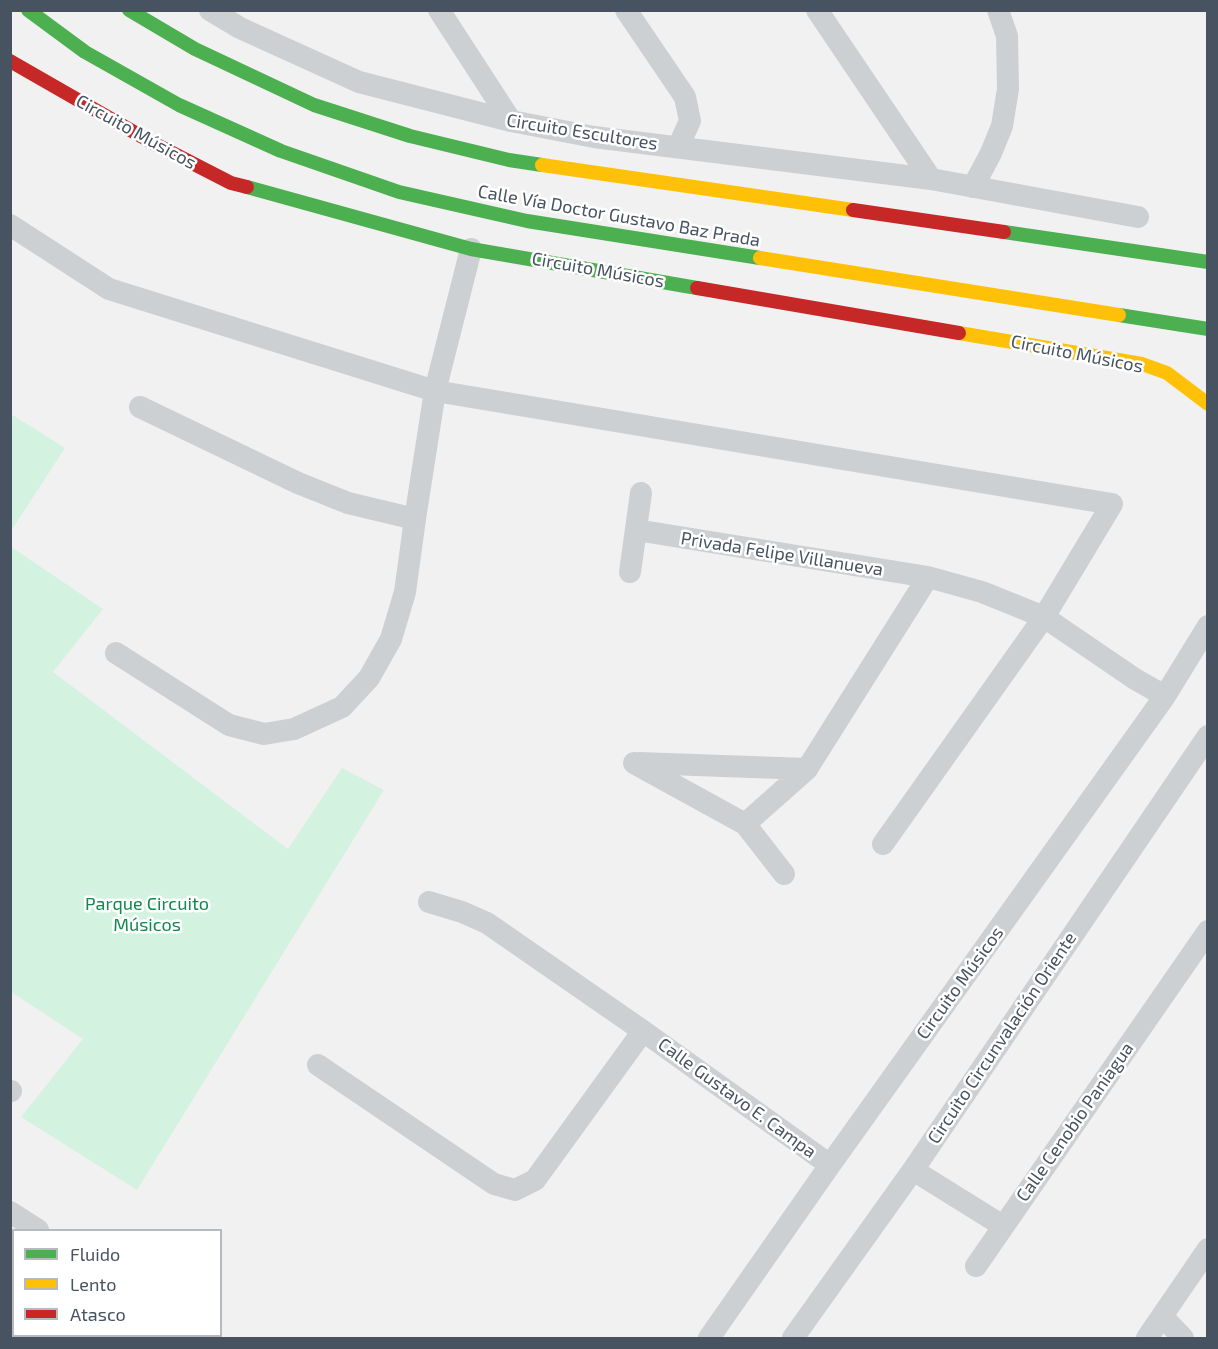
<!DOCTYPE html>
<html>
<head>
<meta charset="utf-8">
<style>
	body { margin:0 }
	#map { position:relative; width:1218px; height:1349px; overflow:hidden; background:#f2f1f1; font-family:"Exo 2",sans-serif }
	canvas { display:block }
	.frame { position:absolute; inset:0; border:12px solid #475360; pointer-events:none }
	.legend { position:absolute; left:12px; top:1229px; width:210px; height:108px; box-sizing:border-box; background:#fff; border:2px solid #b5babf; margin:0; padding:8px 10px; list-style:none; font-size:18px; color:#475360 }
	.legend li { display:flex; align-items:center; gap:12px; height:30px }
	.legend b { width:30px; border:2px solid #b5babf }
</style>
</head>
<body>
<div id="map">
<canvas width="1218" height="1349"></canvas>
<div class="frame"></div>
<ul class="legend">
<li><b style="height:8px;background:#4caf50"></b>Fluido</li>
<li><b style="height:8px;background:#ffc107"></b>Lento</li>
<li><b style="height:8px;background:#c62828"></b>Atasco</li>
</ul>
</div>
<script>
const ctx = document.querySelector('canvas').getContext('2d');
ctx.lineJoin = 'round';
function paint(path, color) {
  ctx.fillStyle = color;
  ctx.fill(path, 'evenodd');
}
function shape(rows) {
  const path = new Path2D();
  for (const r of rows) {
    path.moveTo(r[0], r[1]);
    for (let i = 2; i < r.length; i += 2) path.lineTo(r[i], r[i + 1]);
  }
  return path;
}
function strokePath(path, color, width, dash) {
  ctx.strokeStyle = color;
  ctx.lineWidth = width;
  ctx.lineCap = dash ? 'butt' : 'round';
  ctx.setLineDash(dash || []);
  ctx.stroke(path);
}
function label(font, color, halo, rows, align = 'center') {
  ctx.font = font + ' "Exo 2",sans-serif';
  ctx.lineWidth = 5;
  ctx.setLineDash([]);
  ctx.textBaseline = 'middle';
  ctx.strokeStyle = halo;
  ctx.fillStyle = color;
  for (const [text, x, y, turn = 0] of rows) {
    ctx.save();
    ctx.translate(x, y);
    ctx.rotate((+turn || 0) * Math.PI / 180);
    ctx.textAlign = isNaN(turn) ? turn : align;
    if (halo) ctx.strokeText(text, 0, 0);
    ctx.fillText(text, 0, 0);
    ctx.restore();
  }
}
const green = shape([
	[11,414,65,448,11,531],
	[10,546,103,609,53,672,288,849,342,768,384,790,137,1190,21,1117,83,1039,11,992]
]);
const street = shape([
	[210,10,240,28,359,82,511,121,594,137,931,179,1138,217],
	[439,10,511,121],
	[626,10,685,97,690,121,678,147],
	[817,10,931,179],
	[973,187,991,153,1002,126,1008,89,1007,36,998,10],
	[10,225,109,289,435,391,1112,504,1044,617,883,844],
	[140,407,298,483,348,503,415,519],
	[636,530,928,577,982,592,1044,617,1135,679,1165,696],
	[630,572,641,493],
	[116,653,229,725,264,734,294,729,342,707,369,678,391,639,405,592,415,519,435,391,471,249],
	[634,763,745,824,784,874],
	[639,763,807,769],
	[745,824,807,769,928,577],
	[429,902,462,912,487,923,643,1031,830,1165],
	[318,1065,494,1184,515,1190,535,1180,643,1031],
	[10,1091,11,1091],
	[913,1170,1003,1226],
	[10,1212,38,1230],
	[976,1266,1208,931],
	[1162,1316,1183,1338],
	[130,1338,132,1336],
	[709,1338,830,1165,1165,696,1208,626],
	[793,1338,913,1170,1208,736],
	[1147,1338,1208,1249]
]);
const fast = shape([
	[28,10,85,52,179,105,281,151,399,192,527,221,760,258],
	[129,10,195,49,314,105,410,136,509,160,542,165],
	[247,187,471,249,697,288],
	[1004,232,1208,262],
	[1119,315,1208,329]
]);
const slow = shape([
	[542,165,853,210],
	[760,258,1119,315],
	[959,333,1142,364,1167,373,1208,404]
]);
const jam = shape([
	[10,61,153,143,231,183,247,187],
	[853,210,1004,232],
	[697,288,959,333]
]);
const streetNames = [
	["Circuito Músicos",136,132,29],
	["Circuito Escultores",582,132,9],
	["Calle Vía Doctor Gustavo Baz Prada",619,216,10],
	["Circuito Músicos",598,270,10],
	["Circuito Músicos",1077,354,11],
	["Privada Felipe Villanueva",782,554,9],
	["Circuito Músicos",960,983,-54],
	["Circuito Circunvalación Oriente",1002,1038,-56],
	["Calle Gustavo E. Campa",737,1098,36],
	["Calle Cenobio Paniagua",1075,1122,-55]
];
const parkNames = [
	["Parque Circuito",147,904],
	["Músicos",147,925]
];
paint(green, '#d4f2e0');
strokePath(street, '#cdd0d2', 22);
strokePath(fast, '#4caf50', 14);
strokePath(slow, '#ffc107', 14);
strokePath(jam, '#c62828', 14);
label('18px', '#475360', '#fff', streetNames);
label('18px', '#10884f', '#fff', parkNames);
</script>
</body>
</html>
